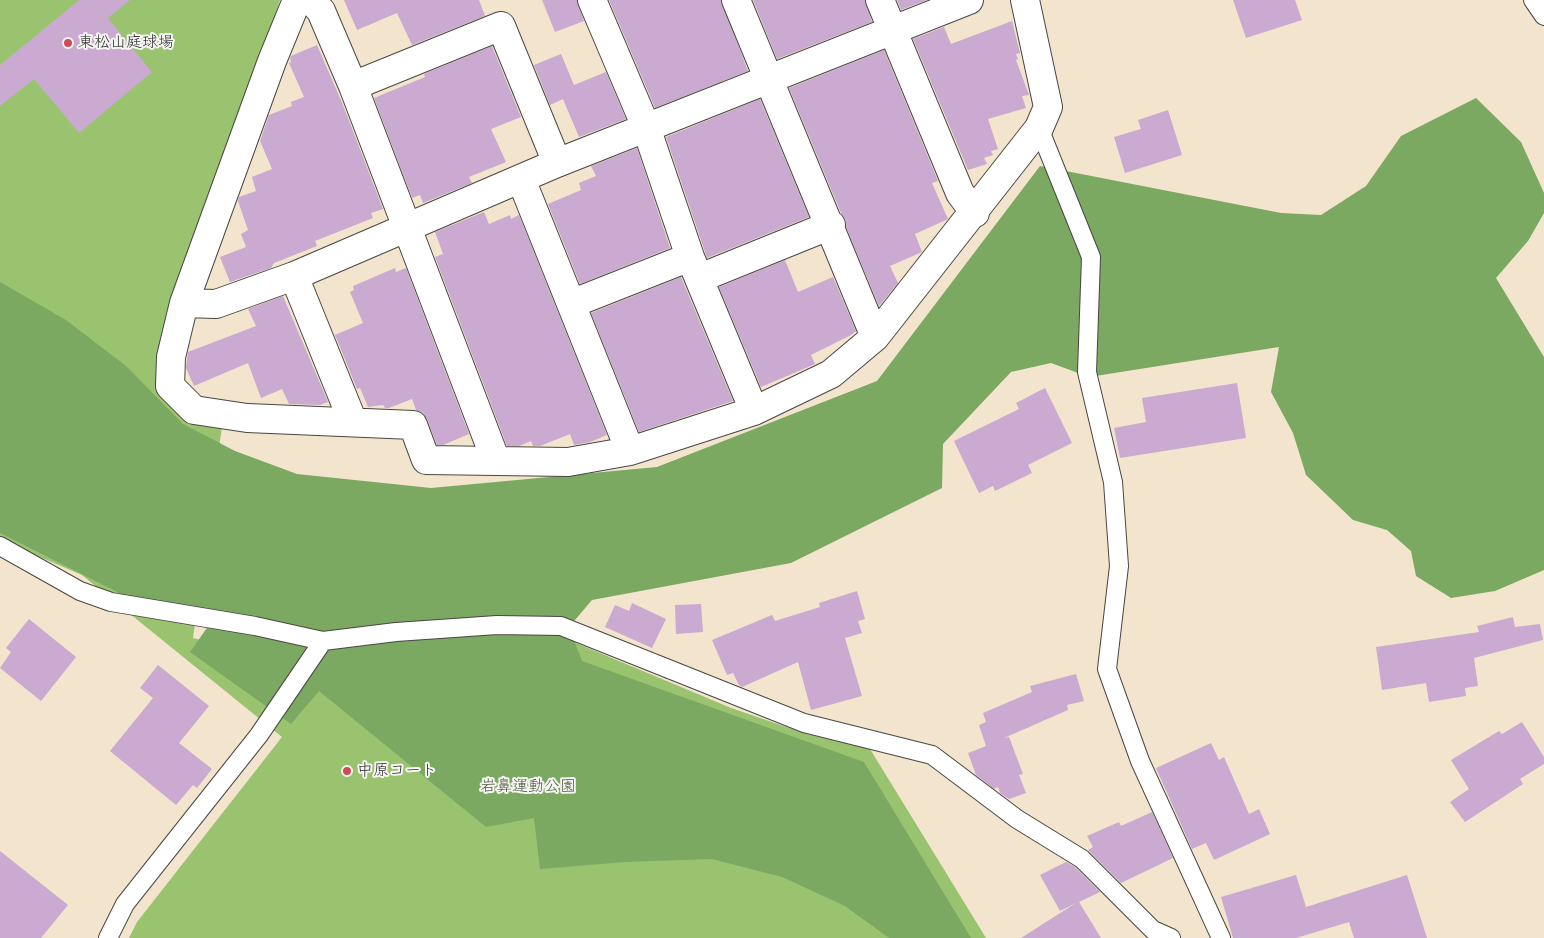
<!DOCTYPE html>
<html>
<head>
<meta charset="utf-8">
<style>
	body { margin:0 }
	canvas { display:block; background:#f2e4cd }
</style>
</head>
<body>
<canvas width="1544" height="938"></canvas>
<script>
const ctx = document.querySelector('canvas').getContext('2d');
ctx.lineJoin = 'round';
function paint(path, color) {
  ctx.fillStyle = color;
  ctx.fill(path, 'evenodd');
}
function shape(rows) {
  const path = new Path2D();
  for (const r of rows) {
    path.moveTo(r[0], r[1]);
    for (let i = 2; i < r.length; i += 2) path.lineTo(r[i], r[i + 1]);
  }
  return path;
}
function strokePath(path, color, width, dash) {
  ctx.strokeStyle = color;
  ctx.lineWidth = width;
  ctx.lineCap = dash ? 'butt' : 'round';
  ctx.setLineDash(dash || []);
  ctx.stroke(path);
}
function label(font, color, halo, rows, align = 'center') {
  ctx.font = font + ' Sriracha,"Klee One",sans-serif';
  ctx.lineWidth = 4;
  ctx.setLineDash([]);
  ctx.textBaseline = 'middle';
  ctx.strokeStyle = halo;
  ctx.fillStyle = color;
  for (const [text, x, y, turn = 0] of rows) {
    ctx.save();
    ctx.translate(x, y);
    ctx.rotate((+turn || 0) * Math.PI / 180);
    ctx.textAlign = isNaN(turn) ? turn : align;
    if (halo) ctx.strokeText(text, 0, 0);
    ctx.fillText(text, 0, 0);
    ctx.restore();
  }
}
const green = shape([
	[0,0,280,0,232,144,159,385,223,419,193,638,246,651,557,635,731,708,807,734,870,749,986,938,129,938,137,922,282,737,82,575,0,540]
]);
const forest = shape([
	[1476,98,1521,142,1544,193,1544,213,1528,241,1496,278,1544,357,1544,570,1495,591,1451,598,1416,576,1411,551,1387,530,1353,520,1306,475,1293,433,1271,392,1279,347,1089,377,1051,363,1011,372,943,444,942,488,791,563,592,600,569,627,582,661,864,762,971,938,889,938,845,906,782,877,712,859,625,862,540,869,534,818,486,827,319,691,291,724,190,652,211,622,137,602,0,533,0,282,66,320,126,366,183,424,235,451,297,474,431,488,657,467,877,381,1040,166,1281,213,1321,215,1366,186,1401,136]
]);
const building = shape([
	[79,0,130,0,108,18,152,72,79,133,34,79,0,106,0,65],
	[344,0,479,0,485,16,412,45,397,13,357,30],
	[542,0,577,0,584,21,555,32],
	[609,0,721,0,748,71,655,108],
	[753,0,865,0,872,22,777,59],
	[897,0,927,0,901,10],
	[1233,0,1295,0,1302,20,1246,38],
	[1012,21,1020,53,1016,54,1018,59,1016,60,1029,95,1022,96,1026,108,988,119,998,149,991,151,993,155,984,158,987,164,968,170,913,39,944,27,951,44],
	[317,45,343,105,383,209,371,213,373,218,315,241,317,246,274,263,271,268,230,282,220,257,246,247,241,234,248,230,238,201,239,197,256,191,252,177,272,169,260,141,269,115,292,106,291,102,304,97,289,63,291,62,290,59,291,56],
	[492,46,521,117,491,129,506,162,469,177,472,183,423,203,420,195,412,198,374,98,425,77,424,74],
	[884,50,938,181,932,183,948,219,915,234,922,252,890,266,898,283,879,306,846,227,846,220,841,213,789,88],
	[561,54,574,85,606,72,626,119,579,137,563,99,550,105,534,65],
	[760,99,809,217,707,258,666,137],
	[1168,110,1182,155,1125,173,1114,137,1141,129,1138,120],
	[637,148,670,248,580,284,548,204,581,190,579,183,596,176,591,166],
	[484,212,489,224,510,215,511,219,519,215,607,435,590,442,574,445,570,434,540,446,533,446,531,441,519,446,507,446,435,257,443,254,435,232],
	[785,260,798,292,833,277,856,331,851,335,811,355,815,364,761,387,719,287],
	[395,268,396,272,406,268,469,434,443,445,437,445,427,419,423,413,416,410,412,399,389,408,385,408,383,405,368,407,360,388,357,389,335,335,363,323,350,292,354,290,353,286],
	[681,277,733,401,639,432,591,313],
	[283,296,328,402,320,405,289,404,282,389,261,398,248,363,194,386,186,368,188,352,256,326,248,309],
	[1237,383,1246,438,1120,458,1114,428,1146,422,1142,398],
	[1045,388,1072,443,1028,465,1032,473,995,491,993,486,979,493,954,441,1019,409,1016,403],
	[857,591,865,619,858,621,862,633,845,638,862,696,811,710,798,662,742,687,739,685,733,673,727,675,712,640,772,615,775,621,820,607,819,603],
	[632,603,666,619,652,648,605,627,615,605,629,611],
	[701,604,703,632,676,634,675,605],
	[1513,617,1515,627,1540,624,1543,640,1474,658,1478,686,1465,688,1466,696,1429,702,1426,683,1382,690,1376,647,1479,632,1477,626],
	[29,619,76,657,41,701,0,668,11,652,6,648],
	[158,665,209,706,179,743,212,769,197,788,193,785,176,805,110,751,153,698,140,688],
	[1076,674,1084,701,1067,705,1068,710,1004,738,1009,737,1023,774,1019,775,1026,793,1009,799,1000,793,998,787,994,789,976,775,968,753,986,746,979,725,986,722,983,713,1032,692,1030,686],
	[1522,722,1544,757,1544,764,1520,779,1523,784,1465,822,1450,802,1469,789,1451,760,1499,731,1502,734],
	[1211,743,1219,760,1224,757,1249,814,1259,809,1270,834,1214,860,1206,843,1192,849,1156,768],
	[1152,812,1173,858,1121,883,1088,850,1093,847,1087,836,1119,822,1121,826],
	[0,851,68,905,41,938,0,938],
	[1066,862,1075,867,1100,892,1079,902,1101,938,1021,938,1076,903,1060,911,1040,875],
	[1296,875,1306,907,1407,875,1427,938,1354,938,1349,922,1296,938,1233,938,1221,897]
]);
const service = shape([
	[1533,0,1544,16],
	[1039,128,1091,257,1087,372,1113,482,1119,566,1107,669,1140,761,1221,938],
	[0,546,80,591,111,602,255,626,323,641],
	[108,938,125,904,259,735,323,641,396,632,497,625,561,626,804,723,932,755,1017,819,1082,859,1153,930,1171,938]
]);
const minor = shape([
	[297,0,272,61,184,303,171,357,170,386,194,410,247,418,413,425,426,460,568,462,630,451,754,411,831,374,875,337,1039,128,1048,107,1025,0],
	[311,0,321,11,353,86,496,461],
	[592,0,646,127,690,257,754,411],
	[736,0,875,337],
	[880,0,960,193,975,213],
	[353,86,501,26,557,163],
	[521,179,630,451],
	[294,276,353,422],
	[700,278,831,225],
	[184,303,216,304,294,276,557,163,969,0],
	[571,304,690,257]
]);
const markers = [
	[68,43,5,"#d1495b"],
	[347,771,5,"#d1495b"]
];
const poiNames = [
	["東松山庭球場",78,43],
	["中原コート",357,771]
];
const parkNames = [
	["岩鼻運動公園",528,787]
];
paint(green, '#9ac36f');
paint(forest, '#7ba962');
paint(building, '#caaad0');
strokePath(service, '#494743', 20);
strokePath(minor, '#494743', 30);
strokePath(service, '#fff', 18);
strokePath(minor, '#fff', 28);
for (const [x, y, r, color] of markers) {
  const dot = new Path2D();
  dot.arc(x, y, r, 0, 2 * Math.PI);
  ctx.fillStyle = color;
  ctx.fill(dot);
  strokePath(dot, '#f6f6f2', 2);
}
label('16px', '#2b2b2b', '#f6f6f2', poiNames, 'left');
label('16px', '#4c593f', '#f6f6f2', parkNames);
</script>
</body>
</html>
